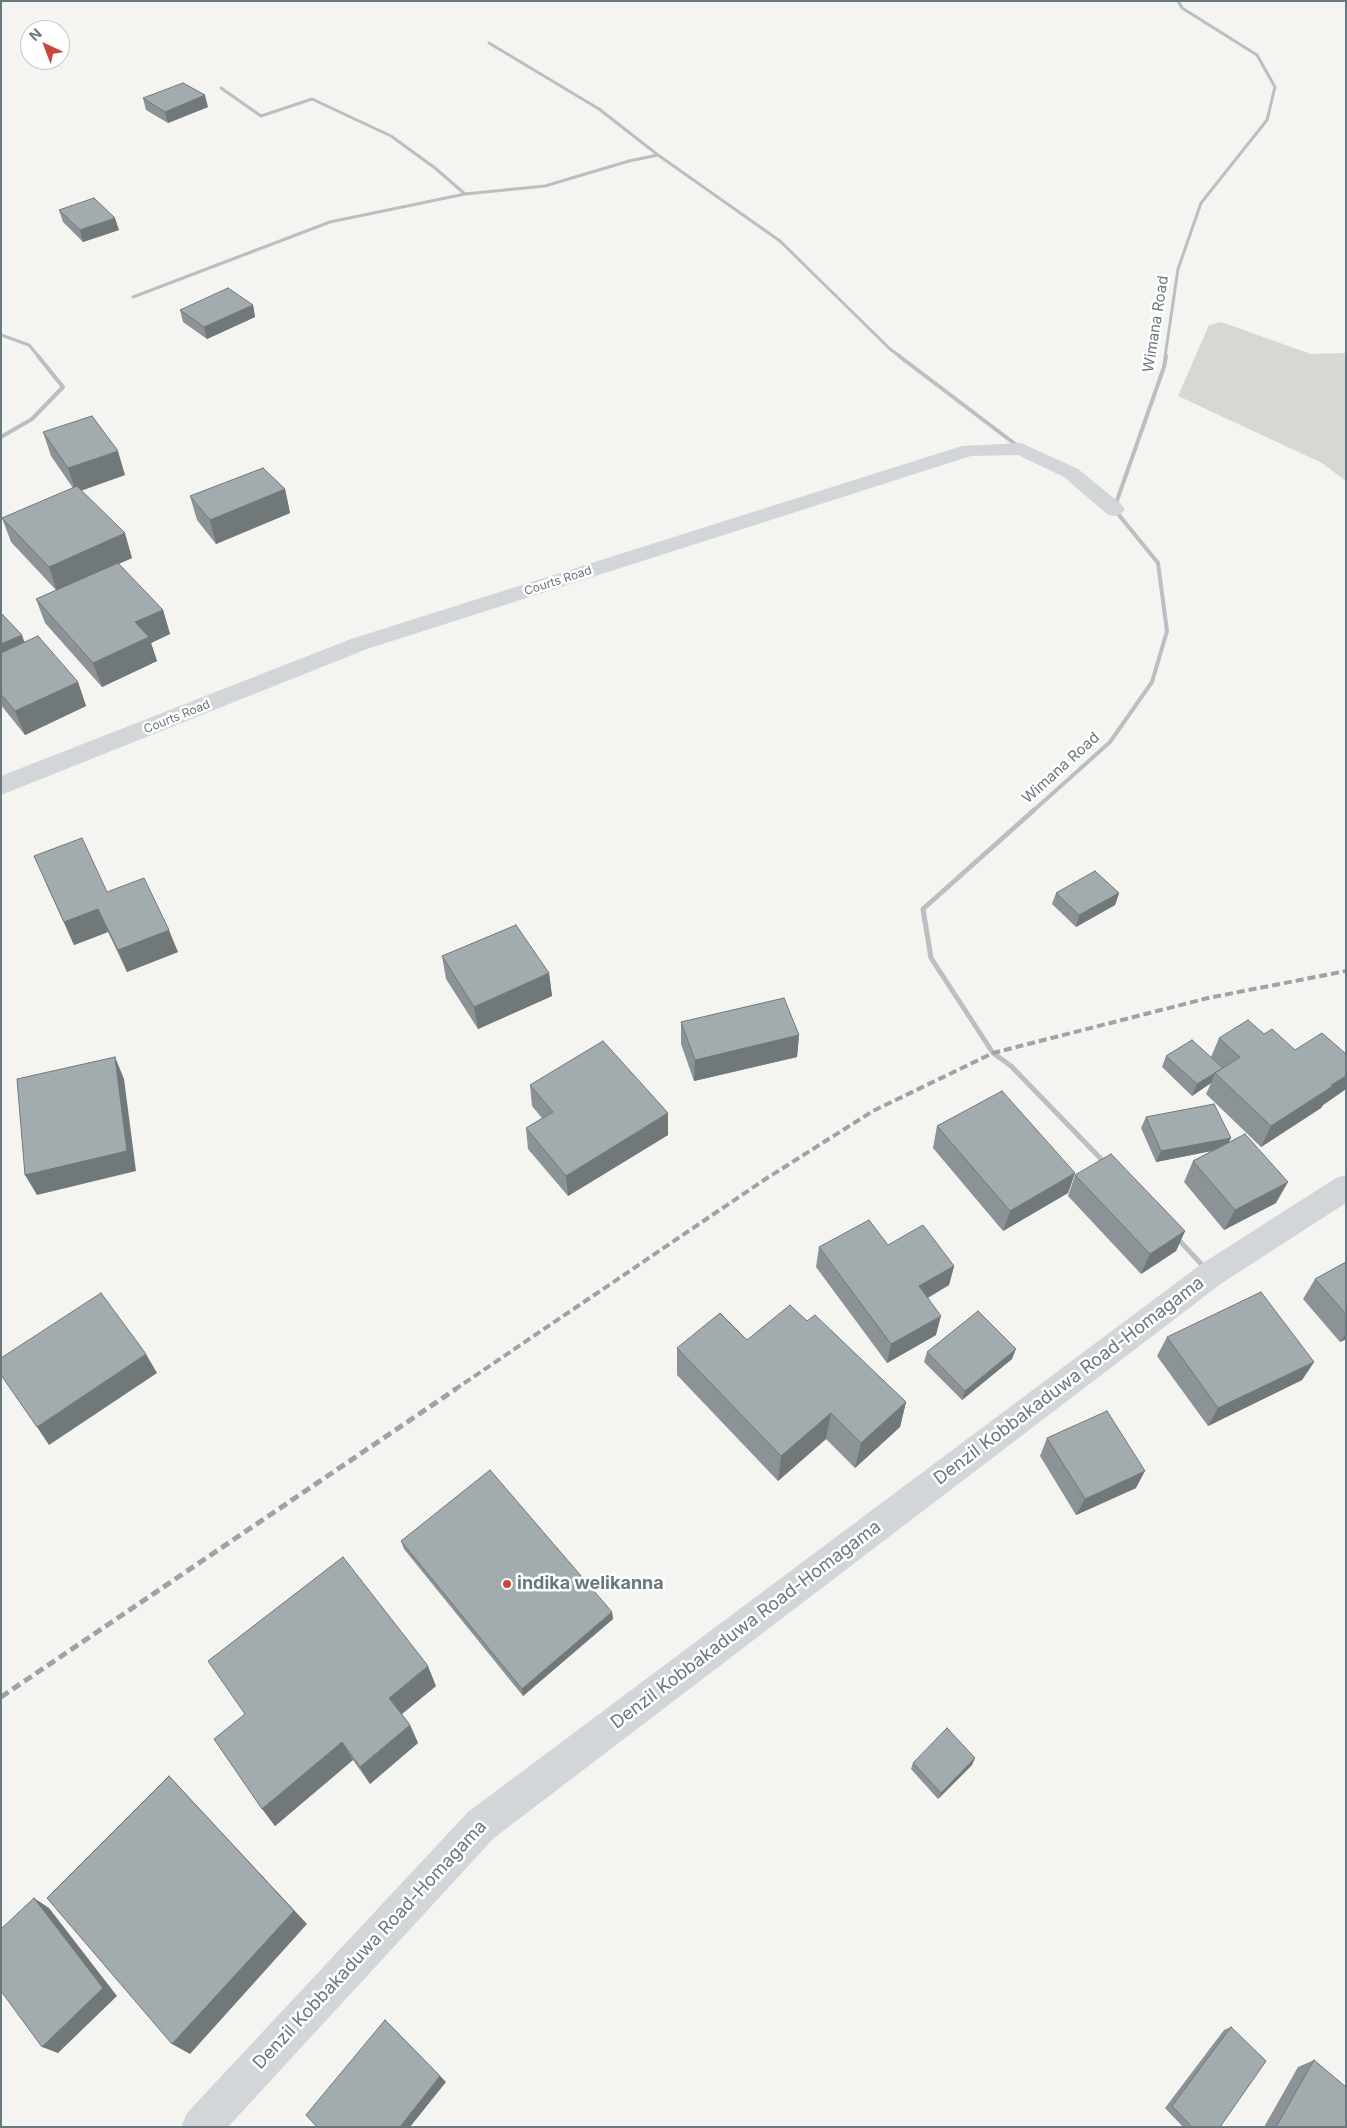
<!DOCTYPE html>
<html>
<head>
<meta charset="utf-8">
<style>
	body { margin:0 }
	#map { position:relative; width:1347px; height:2128px; overflow:hidden; background:#f4f4f1; font-family:Inter,sans-serif }
	canvas { display:block }
	.frame { position:absolute; inset:0; border:2px solid #67787f; pointer-events:none }
	.north { position:absolute; left:20px; top:20px; width:50px; height:50px; box-sizing:border-box; background:#fff; border:1px solid #c2c9cc; border-radius:50%; rotate:317deg; font-size:14px; font-weight:700; line-height:20px; text-align:center; color:#67787f }
	.north::after { content:''; display:block; margin:auto; width:18px; height:22px; background:#cf4437; clip-path:polygon(50% 0,100% 100%,50% 72%,0 100%) }
</style>
</head>
<body>
<div id="map">
<canvas width="1347" height="2128"></canvas>
<div class="frame"></div>
<div class="north">N</div>
</div>
<script>
const ctx = document.querySelector('canvas').getContext('2d');
ctx.lineJoin = 'round';
function paint(path, color) {
  ctx.fillStyle = color;
  ctx.fill(path, 'evenodd');
}
function shape(rows) {
  const path = new Path2D();
  for (const r of rows) {
    path.moveTo(r[0], r[1]);
    for (let i = 2; i < r.length; i += 2) path.lineTo(r[i], r[i + 1]);
  }
  return path;
}
function strokePath(path, color, width, dash) {
  ctx.strokeStyle = color;
  ctx.lineWidth = width;
  ctx.lineCap = dash ? 'butt' : 'round';
  ctx.setLineDash(dash || []);
  ctx.stroke(path);
}
function label(font, color, halo, rows, align = 'center') {
  ctx.font = font + ' Inter,sans-serif';
  ctx.lineWidth = 5;
  ctx.setLineDash([]);
  ctx.textBaseline = 'middle';
  ctx.strokeStyle = halo;
  ctx.fillStyle = color;
  for (const [text, x, y, turn = 0] of rows) {
    ctx.save();
    ctx.translate(x, y);
    ctx.rotate((+turn || 0) * Math.PI / 180);
    ctx.textAlign = isNaN(turn) ? turn : align;
    if (halo) ctx.strokeText(text, 0, 0);
    ctx.fillText(text, 0, 0);
    ctx.restore();
  }
}
const green = shape([
	[1221,322,1311,354,1346,353,1346,481,1322,463,1178,396,1209,325]
]);
const streetFar2 = shape([
	[489,43,599,109,658,155,780,241,890,349,901,357],
	[221,88,261,116,312,99,391,136,435,168,465,194],
	[133,297,330,222,465,194,545,186,629,161,658,155],
	[1,335,29,345,39,357],
	[1165,357,1178,269,1201,203,1267,120,1275,87,1257,55,1182,8,1178,1]
]);
const streetFar1 = shape([
	[899,356,1019,447],
	[1,437,32,419,63,387,38,356],
	[1033,811,1110,742,1152,682,1167,631,1158,563,1114,509,1164,367,1166,356]
]);
const street = shape([
	[1034,810,923,909,931,958,993,1053,1011,1066,1105,1163],
	[1177,1238,1205,1268]
]);
const secondary = shape([
	[1021,443,1078,469,1121,504,1125,509,1121,514,1114,516,1107,514,1064,477,1018,455,971,456,367,649,1,795,1,776,351,639,962,446,1021,443],
	[1346,1175,1346,1203,1222,1283,494,1838,228,2127,181,2127,187,2113,468,1812,1200,1265,1336,1178,1346,1175]
]);
const railFar1 = shape([
	[454,1390,764,1180,873,1111,993,1053,1208,998,1346,971]
]);
const rail = shape([
	[1,1697,456,1389]
]);
const wall = shape([
	[143,98,208,107,168,123,146,110],
	[59,210,119,230,83,242,63,222],
	[253,305,255,317,207,339,183,322,180,310],
	[43,432,125,475,81,491,132,558,118,564,163,610,170,634,151,643,157,661,102,687,45,623,36,599,56,590,11,542,2,518,73,488,51,456],
	[285,489,290,513,216,544,197,520,190,496],
	[1,613,25,642,78,682,86,706,25,735,1,705],
	[44,879,107,892,178,952,127,972,108,932,74,945],
	[1056,893,1119,893,1115,905,1076,927,1052,904],
	[442,956,549,973,552,996,478,1029,446,979],
	[681,1022,799,1035,797,1057,694,1081,681,1044],
	[1264,1034,1295,1050,1346,1054,1346,1089,1323,1105,1321,1108,1261,1147,1206,1094,1211,1083,1192,1096,1162,1067,1166,1056,1211,1057,1219,1038],
	[530,1085,668,1113,668,1135,568,1196,528,1149,526,1128,542,1118,532,1106],
	[1146,1117,1229,1142,1276,1203,1224,1230,1184,1182,1193,1161,1212,1151,1156,1162,1141,1128],
	[937,1126,1075,1173,1068,1193,1003,1231,933,1148],
	[1075,1175,1185,1231,1176,1251,1141,1274,1068,1196],
	[888,1245,954,1266,949,1285,928,1298,936,1335,887,1363,816,1267,819,1247],
	[1346,1262,1346,1339,1340,1342,1303,1299,1315,1279],
	[807,1321,906,1402,900,1427,855,1468,826,1439,778,1481,677,1375,677,1348,747,1340],
	[1167,1337,1314,1362,1302,1380,1208,1426,1157,1356],
	[927,1352,1012,1359,962,1400,924,1362],
	[1047,1438,1136,1488,1076,1515,1040,1456],
	[401,1541,612,1612,613,1619,523,1696,404,1549],
	[436,1686,402,1714,410,1725,418,1743,370,1784,353,1760,275,1826,214,1739],
	[913,1763,972,1765,938,1799,911,1769],
	[1231,2027,1220,2127,1183,2127,1165,2108,1224,2030],
	[1314,2060,1346,2127,1264,2127,1298,2067]
]);
const shadedWall = shape([
	[205,95,208,107,168,123,165,112],
	[115,218,119,230,83,242,80,230],
	[253,305,255,317,207,339,204,327],
	[118,451,125,475,76,492,68,468],
	[285,489,290,513,216,544,210,520],
	[125,533,132,558,57,591,49,567],
	[163,610,170,634,151,643,157,661,102,687,93,663,135,622],
	[22,635,26,647,1,659,1,644],
	[78,682,86,706,25,735,15,711],
	[1119,893,1115,905,1076,927,1079,915],
	[98,909,108,932,74,945,64,922],
	[169,930,178,952,127,972,118,950],
	[549,973,552,996,478,1029,474,1007],
	[799,1035,797,1057,694,1081,695,1060],
	[115,1057,124,1079,136,1171,37,1195,25,1175],
	[1215,1073,1211,1083,1192,1096,1197,1084],
	[1346,1076,1346,1089,1323,1105,1321,1108,1261,1147,1271,1126],
	[668,1113,668,1135,568,1196,566,1176],
	[1231,1138,1226,1148,1156,1162,1161,1151],
	[1075,1173,1068,1193,1003,1231,1010,1211],
	[1288,1182,1276,1203,1224,1230,1235,1210],
	[1185,1231,1176,1251,1141,1274,1150,1254],
	[954,1266,949,1285,914,1305,919,1286],
	[941,1316,936,1335,887,1363,891,1344],
	[1346,1334,1346,1339,1340,1342],
	[1016,1349,1012,1359,962,1400,965,1391],
	[146,1354,157,1373,49,1445,37,1427],
	[1314,1362,1302,1380,1208,1426,1218,1408],
	[906,1402,900,1427,855,1468,861,1443],
	[831,1413,826,1439,778,1481,781,1456],
	[1145,1471,1136,1488,1076,1515,1085,1499],
	[612,1612,613,1619,523,1696,522,1689],
	[428,1666,436,1686,398,1717,389,1698],
	[410,1725,418,1743,370,1784,360,1767],
	[342,1742,353,1760,275,1826,262,1809],
	[975,1758,972,1765,938,1799,941,1793],
	[169,1776,307,1924,190,2054,172,2044],
	[34,1898,49,1908,117,1996,58,2053,42,2047],
	[385,2020,446,2082,410,2127,400,2127]
]);
const building = shape([
	[183,83,205,95,165,112,143,98,183,83],
	[94,198,115,218,80,230,59,210,94,198],
	[228,288,253,305,204,327,180,310,228,288],
	[92,416,118,451,68,468,43,432,92,416],
	[263,468,285,489,210,520,190,496,263,468],
	[77,486,125,533,49,567,2,518,77,486],
	[118,563,163,610,135,622,149,637,93,663,36,599,118,563],
	[1,613,22,635,1,644,1,613],
	[38,636,78,682,15,711,1,694,1,653,38,636],
	[82,838,107,892,144,878,169,930,118,950,98,909,64,922,34,856,82,838],
	[1095,871,1119,893,1079,915,1056,893,1095,871],
	[516,925,549,973,474,1007,442,956,516,925],
	[784,998,799,1035,695,1060,681,1022,784,998],
	[1248,1020,1264,1034,1272,1029,1295,1050,1322,1033,1346,1054,1346,1076,1331,1085,1333,1086,1271,1126,1215,1073,1240,1057,1219,1038,1248,1020],
	[1192,1040,1223,1068,1197,1084,1166,1056,1192,1040],
	[603,1041,668,1113,566,1176,526,1128,553,1112,530,1085,603,1041],
	[115,1057,127,1151,25,1175,17,1079,115,1057],
	[1002,1091,1075,1173,1010,1211,937,1126,1002,1091],
	[1214,1104,1231,1138,1161,1151,1146,1117,1214,1104],
	[1245,1134,1288,1182,1235,1210,1193,1161,1245,1134],
	[1111,1154,1185,1231,1150,1254,1075,1175,1111,1154],
	[869,1220,888,1245,923,1225,954,1266,919,1286,941,1316,891,1344,819,1247,869,1220],
	[1346,1262,1346,1314,1315,1279,1346,1262],
	[1261,1292,1314,1362,1218,1408,1167,1337,1261,1292],
	[101,1293,146,1354,37,1427,1,1375,1,1358,101,1293],
	[790,1305,807,1321,815,1315,906,1402,861,1443,831,1413,781,1456,677,1348,720,1313,747,1340,790,1305],
	[978,1311,1016,1349,965,1391,927,1352,978,1311],
	[1107,1411,1145,1471,1085,1499,1047,1438,1107,1411],
	[490,1470,612,1612,522,1689,401,1541,490,1470],
	[343,1557,428,1666,389,1698,410,1725,360,1767,342,1742,262,1809,214,1739,245,1714,208,1661,343,1557],
	[947,1728,975,1758,941,1793,913,1763,947,1728],
	[169,1776,294,1911,172,2044,47,1898,169,1776],
	[34,1898,103,1988,42,2047,1,1991,1,1929,34,1898],
	[385,2020,440,2076,400,2127,317,2127,306,2115,385,2020],
	[1231,2027,1266,2061,1220,2127,1192,2127,1172,2106,1231,2027],
	[1314,2060,1346,2087,1346,2127,1276,2127,1314,2060]
]);
const markers = [
	[507,1584,5,"#cf4437"]
];
const farStreetnames = [
	["Courts Road",558,581,-18],
	["Courts Road",177,717,-22]
];
const streetNames = [
	["Wimana Road",1156,324,-81],
	["Wimana Road",1061,768,-42]
];
const nearStreetnames = [
	["Denzil Kobbakaduwa Road-Homagama",1069,1381,-37],
	["Denzil Kobbakaduwa Road-Homagama",746,1625,-37],
	["Denzil Kobbakaduwa Road-Homagama",370,1945,-47]
];
const nearPoinames = [
	["indika welikanna",517,1584]
];
paint(green, '#d5d9d1');
strokePath(streetFar2, '#babfc1', 3);
strokePath(streetFar1, '#babfc1', 4);
strokePath(street, '#babfc1', 5);
paint(secondary, '#d2d6d9');
strokePath(railFar1, '#9ca4a7', 4, [8, 4]);
strokePath(rail, '#9ca4a7', 5, [9, 5]);
paint(wall, '#8b9396');
paint(shadedWall, '#71787a');
paint(building, '#a2abae');
strokePath(building, '#71787a', 1);
for (const [x, y, r, color] of markers) {
  const dot = new Path2D();
  dot.arc(x, y, r, 0, 2 * Math.PI);
  ctx.fillStyle = color;
  ctx.fill(dot);
  strokePath(dot, '#fff', 2);
}
label('12px', '#67787f', '#fff', farStreetnames);
label('15px', '#67787f', '#fff', streetNames);
label('18px', '#67787f', '#fff', nearStreetnames);
label('bold 18px', '#67787f', '#fff', nearPoinames, 'left');
</script>
</body>
</html>
